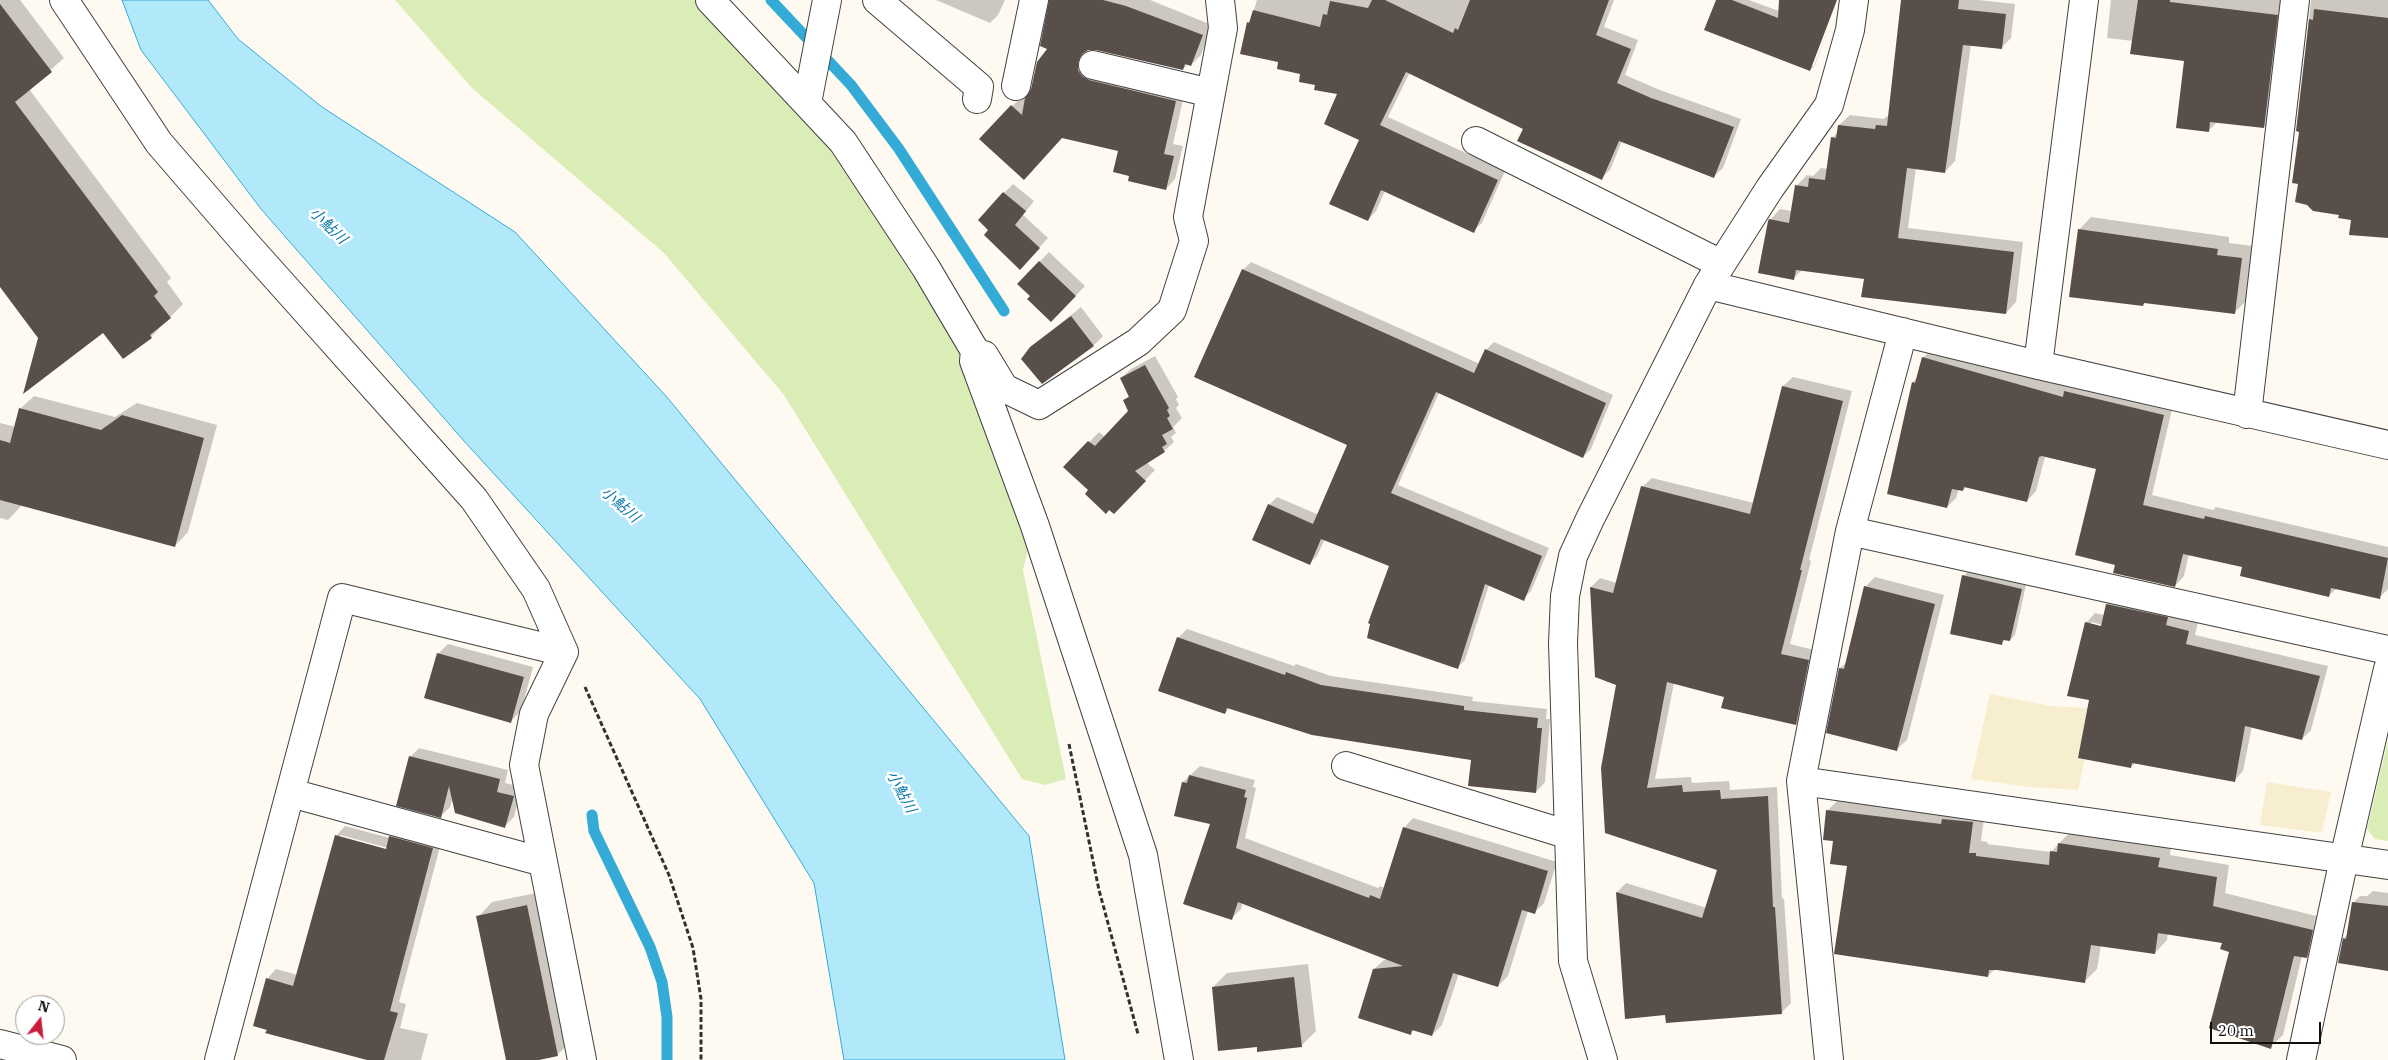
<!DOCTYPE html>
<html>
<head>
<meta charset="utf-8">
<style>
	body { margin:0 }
	#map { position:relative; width:2388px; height:1060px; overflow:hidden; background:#fffaf1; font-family:"IBM Plex Serif",serif }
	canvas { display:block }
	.north { position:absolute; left:15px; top:995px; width:50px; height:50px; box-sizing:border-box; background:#fff; border:1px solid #9f9f9f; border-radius:50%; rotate:16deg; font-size:14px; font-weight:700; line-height:20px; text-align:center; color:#0f0f0f }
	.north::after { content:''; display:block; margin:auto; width:18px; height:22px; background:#c91d3c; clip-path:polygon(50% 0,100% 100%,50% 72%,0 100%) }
	.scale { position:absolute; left:2210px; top:1022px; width:111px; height:22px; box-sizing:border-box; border:2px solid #0f0f0f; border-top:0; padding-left:6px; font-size:15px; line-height:18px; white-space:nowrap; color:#0f0f0f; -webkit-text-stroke:4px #fff; paint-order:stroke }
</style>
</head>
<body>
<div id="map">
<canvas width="2388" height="1060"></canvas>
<div class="north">N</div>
<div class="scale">20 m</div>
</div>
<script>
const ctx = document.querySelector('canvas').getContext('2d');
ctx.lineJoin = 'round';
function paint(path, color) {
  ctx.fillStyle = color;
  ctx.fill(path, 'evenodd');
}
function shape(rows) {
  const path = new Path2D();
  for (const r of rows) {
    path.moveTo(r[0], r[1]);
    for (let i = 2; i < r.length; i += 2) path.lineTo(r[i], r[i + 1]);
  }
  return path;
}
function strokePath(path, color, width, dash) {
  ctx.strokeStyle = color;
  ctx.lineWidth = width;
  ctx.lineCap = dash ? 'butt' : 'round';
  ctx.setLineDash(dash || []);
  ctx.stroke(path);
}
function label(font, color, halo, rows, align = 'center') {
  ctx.font = font + ' "IBM Plex Serif","Noto Sans JP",serif';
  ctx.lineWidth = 5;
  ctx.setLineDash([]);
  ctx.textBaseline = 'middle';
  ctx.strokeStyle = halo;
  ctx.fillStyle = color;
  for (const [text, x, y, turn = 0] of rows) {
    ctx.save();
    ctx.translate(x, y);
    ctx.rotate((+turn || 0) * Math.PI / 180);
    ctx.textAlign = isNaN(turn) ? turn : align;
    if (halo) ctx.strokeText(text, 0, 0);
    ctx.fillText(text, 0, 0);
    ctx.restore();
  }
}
const farmland = shape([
	[1990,694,2051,706,2089,708,2085,758,2078,790,2029,787,1971,779],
	[2267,782,2331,792,2322,833,2260,825]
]);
const green = shape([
	[395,0,701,0,840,155,961,348,1029,545,1023,570,1066,779,1045,785,1022,779,784,395,664,253,472,88],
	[2388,740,2388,841,2375,839,2367,829]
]);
const water = shape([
	[122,0,208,0,238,39,322,107,515,232,666,396,1029,836,1065,1060,844,1060,814,883,700,699,464,441,261,209,141,50,122,0]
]);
const shadow = shape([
	[0,0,20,0,64,58,29,89,171,278,167,282,183,304,151,337,123,358,104,332,40,338,0,285],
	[936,0,1005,0,998,15,990,23],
	[1050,0,1150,0,1212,25,1201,55,1191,65,1188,64,1183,69,1096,48,1088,49,1087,51,1088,60,1185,91,1173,144,1183,146,1175,179,1166,189,1130,175,1120,150,1062,137,981,139,1022,96,1026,100,1032,90,1049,49],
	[1257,0,1614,0,1604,27,1638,40,1625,75,1660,90,1741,119,1723,168,1714,176,1622,141,1610,170,1601,178,1524,129,1410,72,1388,117,1505,171,1482,223,1473,231,1385,191,1376,211,1368,220,1361,139,1339,93,1317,84,1280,61,1248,23,1251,20],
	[1718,0,1749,0,1825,28,1811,66,1814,66,1828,29,1815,65,1810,70],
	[1902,0,1979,0,2015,4,2011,38,2001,48,1971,44,1955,161,1945,172,1916,168,1908,228,2023,242,2016,302,2006,313,1865,278,1803,269,1794,278,1770,220,1780,209,1792,211,1796,186,1807,175,1813,176,1821,168,1828,169,1832,138,1839,131,1839,125,1850,115,1883,119,1889,115],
	[2111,0,2287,0,2274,117,2264,127,2217,122,2208,131,2186,60,2133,41,2107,38],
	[2311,0,2388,0,2388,237,2340,213,2299,183,2300,131,2297,130],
	[1013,184,1034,201,1023,215,1048,238,1029,259,990,230,1004,193],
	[2091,217,2229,237,2229,243,2253,246,2247,300,2234,313,2146,302,2143,304,2079,230],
	[1049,252,1085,286,1061,311,1032,296,1019,283],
	[1251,262,1480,364,1486,350,1494,342,1613,395,1591,449,1583,457,1439,393,1398,485,1549,548,1531,591,1523,599,1489,585,1465,660,1457,668,1390,566,1325,539,1317,556,1309,564,1269,505,1277,497,1319,515,1349,444,1243,270],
	[1081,307,1103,336,1094,345,1042,382,1031,347],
	[1932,349,2070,387,2075,382,2173,405,2152,495,2213,510,2216,507,2388,547,2388,589,2379,598,2337,588,2329,596,2244,566,2189,554,2184,576,2175,586,2116,564,2097,468,2045,457,2036,491,2027,501,1967,486,1963,490,1959,489,1956,498,1947,507,1888,493,1913,382,1917,378,1923,358],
	[1155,356,1178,397,1176,399,1179,405,1176,408,1182,418,1173,427,1176,433,1171,437,1174,442,1164,451,1146,462,1155,470,1114,512,1065,467,1099,432,1105,437,1129,411,1124,400,1130,395,1121,378,1131,369],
	[1793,377,1852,391,1809,560,1811,561,1790,644,1818,651,1805,714,1796,724,1725,696,1674,683,1655,779,1691,777,1692,783,1729,781,1730,790,1777,787,1782,899,1784,898,1791,1003,1781,1013,1667,1014,1626,1017,1617,892,1626,883,1707,908,1719,870,1607,832,1618,684,1591,587,1600,578,1617,583,1642,487,1652,478,1754,503,1783,386],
	[34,396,115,417,137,403,217,425,188,532,175,546,22,505,8,520,0,518,0,423,16,427,20,409],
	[1968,571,2026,585,2015,635,2010,640,2006,639,2002,643,1964,576],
	[1875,577,1944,595,1907,740,1897,749,1828,732,1840,668,1847,662,1865,587],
	[2116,595,2198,622,2195,635,2328,666,2311,730,2302,739,2252,726,2243,771,2234,781,2135,763,2131,767,2091,699,2086,623,2095,613,2104,615,2107,604],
	[2091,622,2107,626,2106,629,2091,625],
	[1187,629,1294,666,1296,664,1331,676,1473,697,1472,701,1547,709,1546,719,1550,719,1545,782,1536,792,1472,759,1230,707,1225,713,1178,638],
	[448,644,533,667,521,711,511,721,438,654],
	[419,748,508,770,505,783,522,787,514,817,505,826,453,797,450,807,441,816,410,757],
	[1200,766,1255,780,1253,787,1256,788,1245,838,1378,888,1380,886,1385,888,1404,828,1413,818,1557,862,1544,903,1534,913,1528,911,1508,976,1498,986,1459,973,1442,1025,1432,1035,1415,1029,1410,1034,1374,969,1384,960,1389,959,1243,902,1241,909,1231,919,1211,824,1183,782],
	[1839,799,1985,811,1981,841,1988,842,1987,844,2051,852,2071,831,2171,846,2170,855,2229,865,2225,893,2324,918,2319,945,2306,957,2302,956,2283,1035,2270,1047,2230,951,2224,942,2168,933,2167,940,2155,953,2101,945,2097,969,2085,981,1995,969,1988,976,1848,865,1834,840,1827,811],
	[345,826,390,838,400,827,442,839,399,1002,406,1004,400,1028,428,1034,421,1060,371,1060,267,979,276,969,298,975,336,836],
	[340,835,392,849,391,851,340,838],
	[2373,891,2388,893,2388,971,2344,938,2348,934,2353,903,2360,896,2367,896],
	[541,892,572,1041,557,1055,533,1060,507,1060,478,917,492,902],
	[1308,964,1316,1031,1301,1046,1258,1046,1213,987,1227,973]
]);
const stream = shape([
	[771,0,851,85,899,149,1004,311],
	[592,815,594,831,650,947,662,982,667,1017,667,1060]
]);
const building = shape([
	[1049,0,1103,0,1126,6,1203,35,1191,66,1185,64,1183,70,1096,50,1088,50,1082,54,1078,62,1078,70,1082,76,1089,80,1176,101,1164,154,1174,156,1166,190,1128,181,1129,176,1113,172,1118,151,1062,138,1024,180,979,139,1011,105,1022,115,1025,98,1031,89,1037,62,1047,49,1040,46],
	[1372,0,1385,0,1453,33,1455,28,1458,30,1470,0,1609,0,1596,35,1631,49,1617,83,1651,98,1734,127,1714,178,1619,141,1602,180,1517,141,1523,129,1406,72,1380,125,1498,180,1474,233,1381,190,1368,221,1329,204,1359,140,1324,124,1337,94,1314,90,1315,85,1299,82,1300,74,1277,69,1278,62,1240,54,1247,22,1249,23,1253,10,1320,27,1323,14,1327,15,1330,1,1368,8],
	[1716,0,1732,0,1778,18,1779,0,1837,0,1810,71,1704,30],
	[1901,0,1959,0,1958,9,2006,14,2002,49,1963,45,1945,173,1907,168,1898,238,2014,252,2006,314,1861,297,1864,279,1796,270,1794,280,1758,273,1768,221,1769,219,1789,223,1795,185,1808,187,1809,178,1825,180,1831,137,1836,138,1838,125,1875,129,1876,125,1887,126],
	[2138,0,2170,0,2170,2,2278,15,2264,128,2210,122,2209,132,2176,128,2184,61,2130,54],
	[0,4,52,72,15,102,158,292,154,296,171,318,150,335,152,338,123,359,103,333,23,394,38,338,0,287],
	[2314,9,2388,18,2388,238,2349,235,2351,220,2338,218,2339,215,2313,211,2307,205,2295,202,2298,184,2292,183,2299,132,2296,131,2309,19,2313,20],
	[1003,192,1026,211,1015,225,1040,248,1020,270,984,235,988,230,978,220],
	[2078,229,2218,249,2217,255,2242,258,2235,314,2144,303,2143,306,2069,297],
	[1039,261,1076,296,1051,322,1027,299,1030,296,1017,284],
	[1242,269,1474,373,1485,349,1606,403,1583,458,1436,392,1391,493,1542,556,1524,601,1485,584,1458,669,1367,638,1370,624,1368,623,1389,566,1321,539,1310,565,1252,540,1268,504,1313,524,1347,445,1194,377],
	[1071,316,1094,346,1042,384,1021,359,1030,347],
	[1922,357,2063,397,2064,391,2164,415,2143,505,2204,519,2205,516,2388,558,2380,599,2331,588,2329,597,2240,576,2242,567,2183,554,2175,587,2113,573,2115,565,2075,555,2096,469,2042,456,2039,457,2027,502,1964,487,1963,491,1952,489,1947,508,1887,494,1912,382,1915,383],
	[1145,365,1169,408,1167,410,1170,416,1167,418,1173,429,1162,435,1167,444,1162,447,1165,452,1135,471,1146,481,1114,514,1109,510,1106,514,1085,494,1088,490,1063,467,1088,441,1095,446,1128,411,1123,400,1129,397,1120,378],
	[1782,386,1843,401,1800,570,1802,570,1781,654,1809,660,1796,725,1721,708,1724,697,1667,682,1647,788,1682,785,1683,792,1720,790,1721,799,1768,796,1773,907,1775,907,1782,1014,1666,1023,1665,1015,1625,1019,1616,892,1702,918,1717,870,1605,833,1601,768,1616,685,1595,677,1590,587,1613,593,1641,486,1750,514],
	[19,408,101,430,122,415,204,438,175,547,0,500,0,440,10,443],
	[1962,575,2022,589,2010,641,2003,640,2002,645,1950,634],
	[1864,586,1935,604,1897,751,1826,733,1839,668,1844,669],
	[2106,604,2168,617,2166,625,2189,631,2186,644,2320,676,2302,740,2245,726,2235,782,2132,763,2131,768,2078,758,2089,700,2067,696,2085,622,2101,626],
	[1177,637,1285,675,1286,672,1321,685,1464,706,1464,710,1538,718,1537,728,1542,728,1536,793,1468,786,1471,760,1312,735,1227,708,1225,714,1158,691],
	[437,653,524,677,511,723,424,698],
	[409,756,500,779,497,792,514,796,505,828,455,813,449,786,441,818,396,806],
	[1189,775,1246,790,1244,797,1247,798,1236,848,1369,898,1370,895,1380,899,1403,827,1548,871,1535,914,1522,910,1498,987,1453,973,1432,1036,1412,1030,1411,1035,1358,1018,1373,969,1403,966,1238,902,1232,920,1183,904,1210,824,1174,816,1182,782,1187,783],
	[1826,810,1941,824,1942,819,1973,822,1969,853,1976,853,1976,856,2049,865,2050,851,2057,852,2058,843,2160,858,2158,867,2217,877,2213,906,2313,930,2307,958,2294,956,2271,1049,2209,1028,2229,952,2220,949,2222,943,2158,933,2155,954,2091,945,2085,983,1997,970,1989,970,1988,977,1834,954,1847,866,1830,864,1833,841,1823,840],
	[335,835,386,849,389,836,433,848,390,1011,398,1013,384,1060,367,1060,265,1033,267,1030,253,1026,266,978,293,986],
	[2352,902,2388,906,2388,971,2338,963,2343,938,2346,939],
	[527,905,558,1056,539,1060,506,1060,476,916],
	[1294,977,1302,1047,1257,1052,1257,1047,1218,1051,1212,987]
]);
const path = shape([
	[585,687,669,875,693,948,701,999,701,1060],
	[1069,744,1099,890,1138,1034]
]);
const minor = shape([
	[64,0,159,143,248,246,474,499,536,589,564,652],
	[710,0,843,142,926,268,975,351,974,361,1035,526,1143,855,1179,1060],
	[877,0,979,87,977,99],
	[1093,65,1211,93],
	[1016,86,1034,0],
	[807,103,827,0],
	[1476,141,1721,264],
	[1708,285,2038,365,2388,445],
	[984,355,1004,388,1039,405,1138,342,1172,310,1194,241,1188,217,1223,28,1220,0],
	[2038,365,2084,0],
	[2247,414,2295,0],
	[1850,531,2388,650],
	[564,652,534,714,524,765,582,1060],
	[1346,766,1569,835],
	[1801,781,2388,865],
	[291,793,543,862],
	[0,1044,62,1060],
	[219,1060,342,598,564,652],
	[1603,1060,1573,961,1563,643,1565,596,1573,556,1590,519,1708,285,1770,188,1829,105,1850,30,1854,0],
	[1829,1060,1801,781,1850,531,1903,332],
	[2301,1060,2344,859,2388,669]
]);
const waterNames = [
	["小鮎川",328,226,44],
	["小鮎川",620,505,41],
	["小鮎川",901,792,62]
];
paint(farmland, '#f7eecf');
paint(green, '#daedb7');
paint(water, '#b2e9fa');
strokePath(water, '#34abd6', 1);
paint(shadow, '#0003');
strokePath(stream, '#34abd6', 11);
paint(building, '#584e4a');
strokePath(minor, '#424242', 30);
strokePath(path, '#313131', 3, [5, 2.5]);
strokePath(minor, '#fff', 28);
label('italic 15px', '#0f7baa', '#fff', waterNames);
</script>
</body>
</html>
